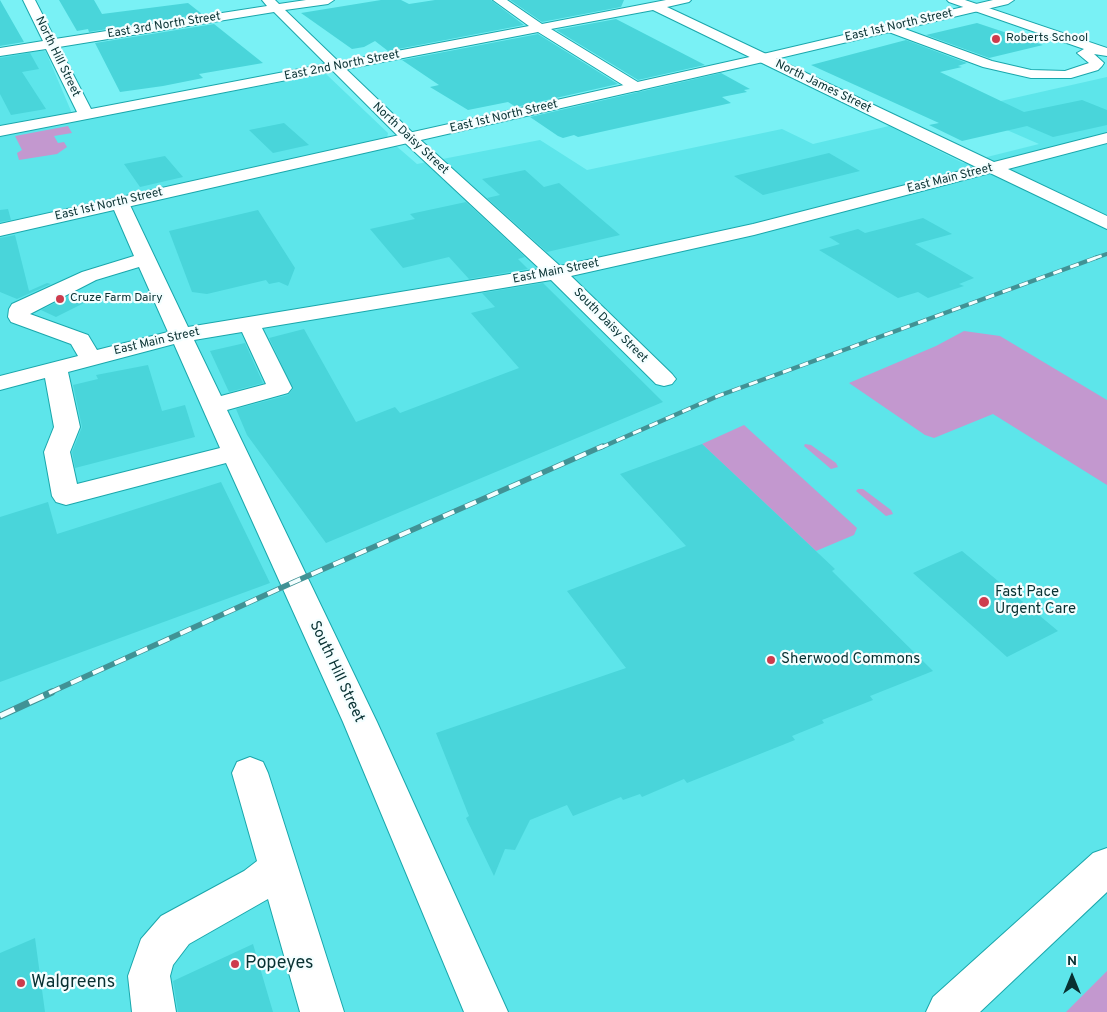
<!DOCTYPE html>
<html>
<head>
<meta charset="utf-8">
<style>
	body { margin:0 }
	#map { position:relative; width:1107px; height:1012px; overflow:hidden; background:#79f1f5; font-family:Overpass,sans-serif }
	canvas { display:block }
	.north { position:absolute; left:1047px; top:952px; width:50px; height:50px; -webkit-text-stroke:4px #f4feff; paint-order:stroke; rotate:0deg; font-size:14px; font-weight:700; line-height:20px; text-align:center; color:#083132 }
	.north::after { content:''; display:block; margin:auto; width:18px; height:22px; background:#083132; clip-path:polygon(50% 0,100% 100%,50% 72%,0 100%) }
</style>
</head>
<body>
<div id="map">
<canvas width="1107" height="1012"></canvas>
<div class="north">N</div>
</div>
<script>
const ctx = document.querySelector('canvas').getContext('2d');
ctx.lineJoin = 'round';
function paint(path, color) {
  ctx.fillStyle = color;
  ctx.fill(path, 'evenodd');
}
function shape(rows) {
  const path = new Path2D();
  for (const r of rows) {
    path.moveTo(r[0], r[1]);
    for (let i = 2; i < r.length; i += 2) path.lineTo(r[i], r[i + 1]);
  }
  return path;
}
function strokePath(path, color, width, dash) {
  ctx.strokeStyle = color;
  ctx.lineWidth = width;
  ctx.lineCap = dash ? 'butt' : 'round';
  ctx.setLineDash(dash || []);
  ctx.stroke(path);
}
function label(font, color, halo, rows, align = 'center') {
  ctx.font = font + ' Overpass,sans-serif';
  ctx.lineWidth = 4.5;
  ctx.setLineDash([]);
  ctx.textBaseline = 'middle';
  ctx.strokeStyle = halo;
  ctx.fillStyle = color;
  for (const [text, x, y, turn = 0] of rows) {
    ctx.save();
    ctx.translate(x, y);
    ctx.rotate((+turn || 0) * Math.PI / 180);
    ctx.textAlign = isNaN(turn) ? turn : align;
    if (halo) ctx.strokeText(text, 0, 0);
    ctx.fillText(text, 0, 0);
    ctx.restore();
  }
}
const built = shape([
	[43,50,46,52,71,111,70,115,74,121,326,74,388,133,387,138,417,164,540,140,587,170,782,129,813,144,889,126,963,163,1039,144,961,110,1107,77,1107,1012,0,1012,0,57]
]);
const green = shape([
	[68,126,72,133,54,136,58,143,64,142,67,147,57,154,19,160,17,153,22,150,15,136],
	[964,331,1000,336,1107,400,1107,485,993,414,934,438,925,435,849,383,936,346],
	[744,425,857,528,854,535,816,551,702,444],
	[805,444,811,445,836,463,838,467,831,469,804,446],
	[858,489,863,489,891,510,893,514,886,516,856,491],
	[1107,971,1107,1012,1066,1012]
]);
const building = shape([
	[0,0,24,42,0,46],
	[59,0,94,0,102,14,188,3,202,14,89,32,88,29,77,31],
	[381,0,401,0,409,4,435,0,491,0,524,25,388,51,375,41,364,47,352,49,301,13],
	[510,0,624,0,621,7,542,22],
	[616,19,705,65,638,80,556,30],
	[977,23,1043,45,989,58,926,35],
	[214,24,263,63,199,74,203,78,163,86,120,92,95,43],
	[538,34,618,84,516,107,508,102,468,110,430,87,439,85,402,60],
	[906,40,967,63,958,66,962,67,940,72,1024,112,1082,100,1107,110,1107,125,1053,137,1027,126,962,141,929,125,939,123,811,65],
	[30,53,39,69,22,72,46,109,11,115,0,94,0,58],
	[721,73,750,89,744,90,747,92,722,97,731,103,578,137,574,135,563,138,558,136,530,117],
	[284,123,309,145,273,153,249,130],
	[829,153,860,171,763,195,734,176],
	[165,156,183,177,140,187,124,164],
	[525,170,544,187,559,183,620,235,547,252,487,198,500,195,482,179],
	[466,202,525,257,518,259,528,269,469,279,449,257,403,268,370,229,415,219,410,214],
	[8,209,11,220,0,222,0,210],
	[258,210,295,268,288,286,279,282,269,284,266,280,207,294,192,292,169,231],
	[923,218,952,234,915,244,974,278,959,284,964,286,928,298,918,292,898,298,819,250,840,244,829,237,858,229,865,233],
	[15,235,29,291,47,283,51,284,17,299,0,292,0,238],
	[543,283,663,402,326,543,247,435,236,409,288,395,293,389,269,338,304,329,356,422,395,407,400,413,519,368,471,313,495,307,482,293],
	[73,294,88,301,56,317,41,310],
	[245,343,263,383,229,392,210,351],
	[148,365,162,411,185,405,195,437,75,468,72,452,82,427,73,385,98,379,96,375],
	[702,444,835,569,832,571,933,671,870,696,873,700,822,720,824,723,792,736,795,740,687,783,684,779,642,797,640,794,623,800,621,797,573,816,567,805,530,820,515,850,505,849,494,876,466,818,469,816,436,733,626,668,567,591,686,546,620,474],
	[221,482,270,583,0,682,0,517,48,502,57,534],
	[962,551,1058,631,1007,657,913,573],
	[35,938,45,1012,0,1012,0,953],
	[253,944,273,1012,178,1012,173,981]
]);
const minor = shape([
	[23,0,35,0,55,39,267,6,262,0,275,0,279,4,306,0,334,0,328,4,285,10,339,62,529,26,493,0,507,0,542,24,666,0,691,0,689,2,667,7,994,162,1107,133,1107,143,1008,169,1107,216,1107,229,990,173,754,235,571,276,672,374,676,379,672,384,664,386,656,384,551,280,262,328,292,388,288,393,227,410,377,722,508,1012,464,1012,343,722,226,463,66,505,56,502,52,496,44,452,54,427,45,378,0,390,0,376,78,356,71,344,11,322,8,317,9,309,12,304,82,272,134,256,111,203,114,199,120,198,126,199,129,203,188,327,540,269,403,141,333,71,0,136,0,126,77,112,46,49,0,56,0,48,43,41,23,0],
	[653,10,976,167,753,224,560,266,415,135,346,69,538,32,631,90,636,91,641,90,643,87,641,84,551,29,653,10],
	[274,12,326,64,91,109,59,47,274,12],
	[139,267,168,332,97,350,88,335,30,314,96,280,139,267],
	[242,332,266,384,221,396,194,340,242,332],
	[174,344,220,448,77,484,70,452,80,427,68,372,174,344],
	[947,0,965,0,1107,48,1107,56,1094,54,1104,63,1102,66,1098,70,1071,78,1031,78,983,67,886,31,884,28,890,24,894,25,992,61,1031,70,1065,71,1089,63,1077,53,1084,49,949,2,947,0],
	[250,757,263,762,268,773,344,1012,300,1012,268,899,189,944,173,965,170,976,176,1012,132,1012,128,976,141,939,161,916,244,871,257,861,232,773,237,762,250,757]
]);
const major = shape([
	[993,0,1014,0,1008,4,763,62,0,236,0,224,763,54,993,0],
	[1107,848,1107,892,980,1012,926,1012,933,997,1093,853,1107,848]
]);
const railFar3 = shape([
	[1095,258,1107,254]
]);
const railFar2 = shape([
	[600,448,718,396,1098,257]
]);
const railFar1 = shape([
	[49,693,294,582,603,446]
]);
const rail = shape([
	[0,716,52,692]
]);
const markers = [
	[996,39,5,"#cd3c4d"],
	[60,299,5,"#cd3c4d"],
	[984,602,6,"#cd3c4d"],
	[771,660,5,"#cd3c4d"],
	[235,964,5,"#cd3c4d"],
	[21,983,5,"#cd3c4d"]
];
const farStreetnames = [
	["East 3rd North Street",164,26,-9],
	["East 1st North Street",899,26,-13],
	["North Hill Street",57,57,64],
	["East 2nd North Street",342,66,-11],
	["North James Street",823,87,26],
	["East 1st North Street",504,117,-13],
	["North Daisy Street",410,139,43],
	["East Main Street",950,179,-14],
	["East 1st North Street",109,205,-13],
	["East Main Street",556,272,-11],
	["South Daisy Street",610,326,45],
	["East Main Street",157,342,-13]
];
const farPoinames = [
	["Roberts School",1006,39],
	["Cruze Farm Dairy",70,299]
];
const poiNames = [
	["Fast Pace",995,593],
	["Urgent Care",995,610],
	["Sherwood Commons",781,660]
];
const streetNames = [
	["South Hill Street",336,672,65]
];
const nearPoinames = [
	["Popeyes",245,964],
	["Walgreens",31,983]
];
paint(built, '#5de5ea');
paint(green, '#c398cf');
paint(building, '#49d5da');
strokePath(minor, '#1aa7ac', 2);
strokePath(major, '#1aa7ac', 2);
paint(minor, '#fff');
paint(major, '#fff');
strokePath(railFar3, '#419295', 4);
strokePath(railFar2, '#419295', 4.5);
strokePath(railFar1, '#419295', 5.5);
strokePath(rail, '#419295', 7);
strokePath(railFar3, '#f4feff', 2.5, [7]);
strokePath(railFar2, '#f4feff', 3, [9]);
strokePath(railFar1, '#f4feff', 4, [12]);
strokePath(rail, '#f4feff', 5, [16]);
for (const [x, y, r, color] of markers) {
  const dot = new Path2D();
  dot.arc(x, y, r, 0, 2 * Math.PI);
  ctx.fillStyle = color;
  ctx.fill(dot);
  strokePath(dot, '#f4feff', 2);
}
label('12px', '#083132', '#f4feff', farStreetnames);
label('12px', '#083132', '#f4feff', farPoinames, 'left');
label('15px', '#083132', '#f4feff', poiNames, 'left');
label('15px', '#083132', '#f4feff', streetNames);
label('18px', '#083132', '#f4feff', nearPoinames, 'left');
</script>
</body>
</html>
